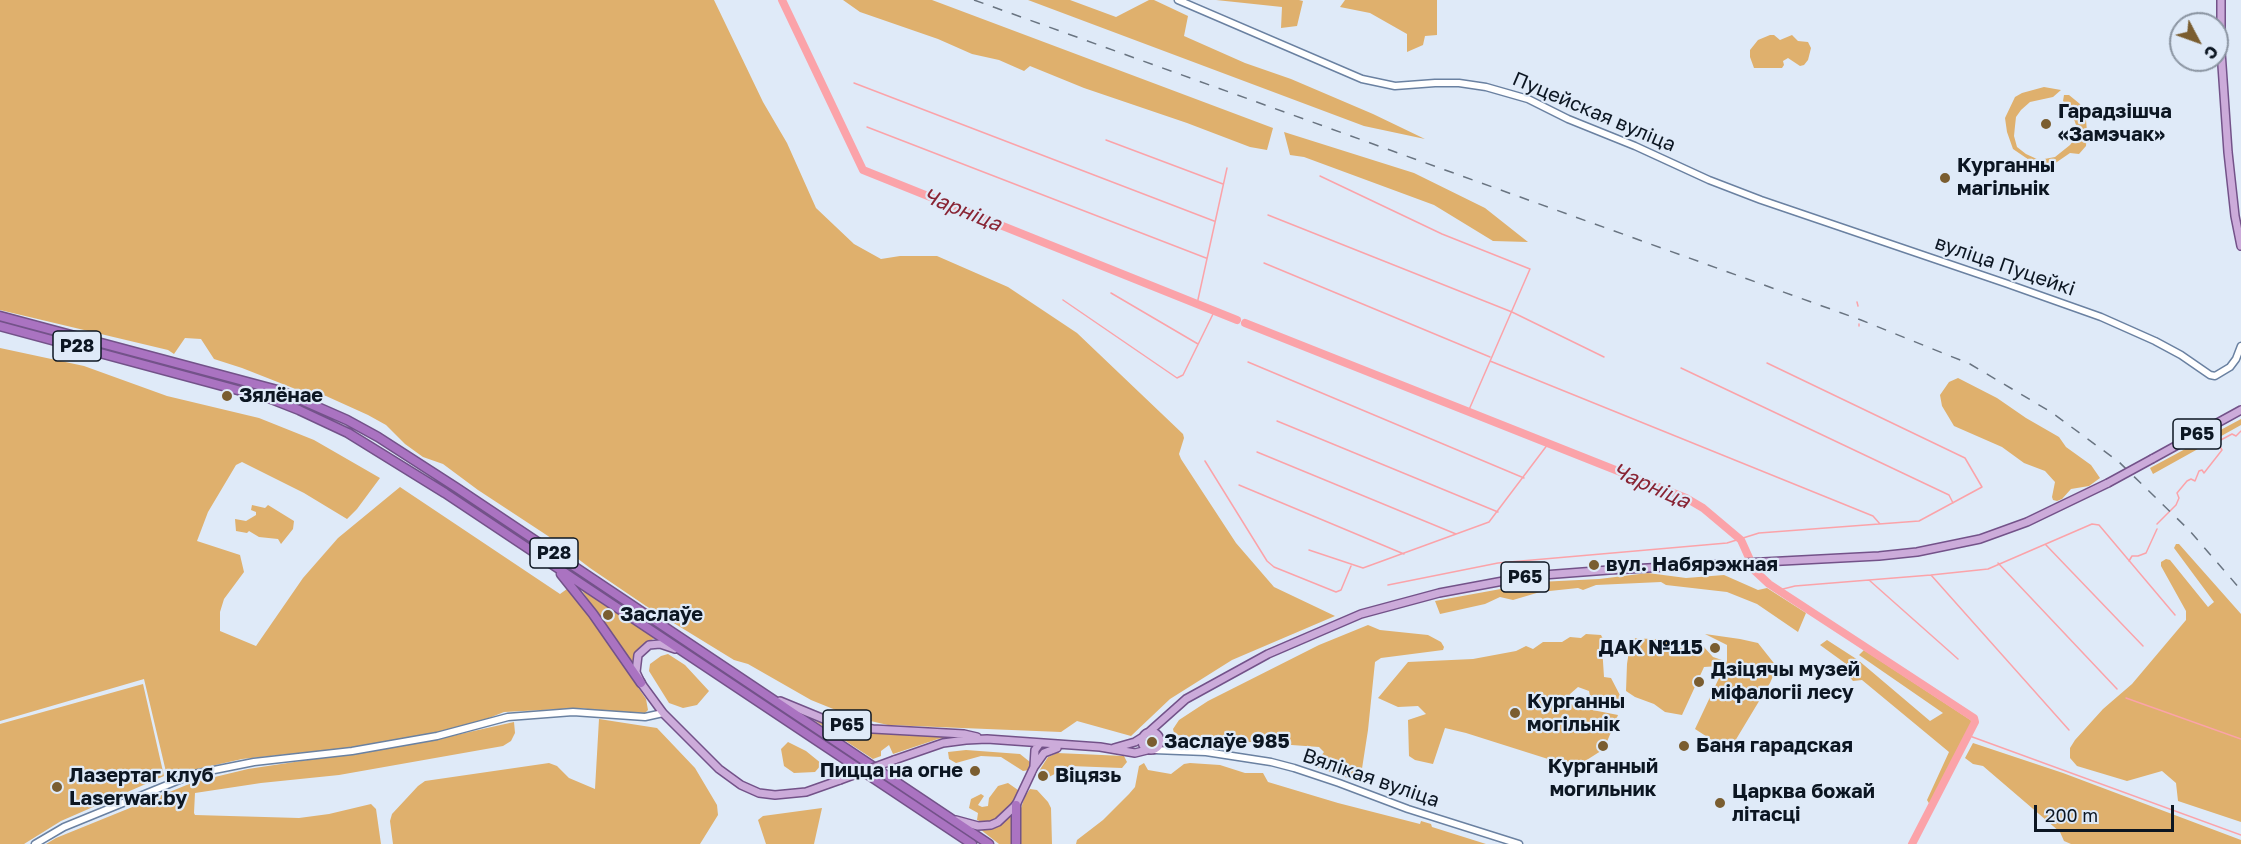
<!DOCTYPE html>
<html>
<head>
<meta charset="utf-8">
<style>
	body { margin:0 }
	#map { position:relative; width:2241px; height:844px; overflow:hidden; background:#dfeaf8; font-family:"Golos Text",sans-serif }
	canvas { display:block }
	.north { position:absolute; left:2169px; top:12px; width:60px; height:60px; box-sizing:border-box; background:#dfeaf8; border:2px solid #8b95a2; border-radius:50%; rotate:131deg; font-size:16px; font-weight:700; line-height:24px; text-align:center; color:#0c1622 }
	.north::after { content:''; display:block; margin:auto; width:21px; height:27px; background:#7a5d30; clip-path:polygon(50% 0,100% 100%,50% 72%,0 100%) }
	.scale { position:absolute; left:2034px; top:805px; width:140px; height:27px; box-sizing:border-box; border:3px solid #0c1622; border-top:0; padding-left:8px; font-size:18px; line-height:21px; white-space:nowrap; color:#0c1622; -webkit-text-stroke:4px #dfeaf8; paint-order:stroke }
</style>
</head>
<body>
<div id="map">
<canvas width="2241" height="844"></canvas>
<div class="north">С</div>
<div class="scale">200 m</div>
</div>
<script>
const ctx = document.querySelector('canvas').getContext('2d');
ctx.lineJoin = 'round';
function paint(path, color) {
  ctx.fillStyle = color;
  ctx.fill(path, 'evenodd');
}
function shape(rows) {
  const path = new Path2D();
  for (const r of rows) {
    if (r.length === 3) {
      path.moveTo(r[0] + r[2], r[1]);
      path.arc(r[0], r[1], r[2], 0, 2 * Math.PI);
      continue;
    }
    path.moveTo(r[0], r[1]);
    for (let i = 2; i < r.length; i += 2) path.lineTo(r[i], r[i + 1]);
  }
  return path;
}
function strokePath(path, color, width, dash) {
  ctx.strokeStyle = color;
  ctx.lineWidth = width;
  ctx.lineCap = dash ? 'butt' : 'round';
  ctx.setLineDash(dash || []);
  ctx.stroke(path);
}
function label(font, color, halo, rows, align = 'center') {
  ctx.font = font + ' "Golos Text",sans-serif';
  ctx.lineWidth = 4.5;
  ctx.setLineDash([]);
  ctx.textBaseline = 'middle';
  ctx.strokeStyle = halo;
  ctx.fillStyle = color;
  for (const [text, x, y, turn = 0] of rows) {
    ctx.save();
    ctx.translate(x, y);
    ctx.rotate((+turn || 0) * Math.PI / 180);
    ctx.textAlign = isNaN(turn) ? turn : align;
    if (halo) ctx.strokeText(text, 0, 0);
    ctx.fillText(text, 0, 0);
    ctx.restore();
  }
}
const green = shape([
	[0,0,714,0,763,102,787,143,816,208,854,244,881,259,900,256,937,256,1008,287,1077,333,1183,434,1184,438,1179,454,1181,459,1236,543,1274,587,1335,616,1232,660,1170,699,1131,736,1077,721,1061,732,888,725,853,717,811,700,748,664,734,660,646,606,590,568,548,536,478,490,443,464,423,457,405,444,386,425,368,415,326,396,298,390,242,368,214,359,201,339,185,338,174,354,168,350,0,310],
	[843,0,932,0,1273,128,1267,150,1250,147,1187,123,1084,88,1030,66,1024,71,999,60,972,54,938,39,860,12],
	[1028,0,1070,0,1116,17,1149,0,1154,0,1188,16,1184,36,1245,63,1291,79,1373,114,1425,139,1364,126],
	[1216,0,1299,0,1303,1,1297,26,1281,28,1282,7],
	[1345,0,1437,0,1437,35,1425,36,1423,45,1407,52,1407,34,1370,13,1340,7],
	[1770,35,1774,35,1780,40,1792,35,1798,41,1808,42,1811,48,1808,60,1804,65,1800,66,1788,58,1783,61,1784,65,1782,68,1754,68,1750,57,1750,50,1758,40],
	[2044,87,2061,90,2053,97,2030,102,2021,110,2016,117,2015,126,2014,136,2017,147,2026,154,2039,160,2055,157,2070,145,2076,137,2077,128,2071,110,2063,101,2064,95,2069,95,2080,104,2086,120,2087,131,2086,146,2079,154,2070,153,2054,164,2044,166,2035,164,2013,149,2007,132,2005,118,2015,97,2022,93],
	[1284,132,1414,173,1485,208,1528,242,1493,241,1434,205,1304,157,1290,155],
	[0,348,84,366,167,396,259,418,314,440,380,478,357,509,347,519,304,493,242,462,236,465,208,512,197,541,240,555,244,572,224,599,220,612,220,631,256,646,303,578,338,538,400,487,560,594,567,589,591,618,646,699,648,710,645,713,635,715,580,708,504,712,474,724,421,736,357,747,242,759,167,776,144,679,0,721],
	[1958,378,1997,398,2026,418,2059,437,2066,447,2091,465,2100,478,2089,486,2071,489,2062,499,2057,501,2053,500,2052,497,2055,482,2045,471,2024,463,2002,447,1954,426,1942,406,1940,395,1949,382],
	[2241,419,2241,425,2153,474,2150,468],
	[252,505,265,508,268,505,294,521,293,529,281,544,278,539,259,537,249,531,247,533,236,531,235,519,246,521,256,515,256,512,251,510],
	[2176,544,2179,544,2241,614,2241,822,2178,801,2176,783,2162,771,2127,781,2077,766,2070,758,2070,748,2075,740,2103,709,2132,684,2186,620,2186,611,2161,566,2161,562,2166,559,2170,560,2208,607,2214,602,2174,548],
	[1648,573,1686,578,1724,575,1758,590,1767,588,1806,613,1798,632,1757,604,1727,592,1666,585,1661,582,1596,585,1583,590,1578,588,1540,592,1513,600,1500,597,1485,604,1440,614,1435,601,1539,582,1599,579],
	[581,589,655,638,642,645,637,650,634,657,633,670],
	[1368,625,1380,630,1428,635,1441,642,1444,647,1443,650,1381,658,1375,662,1368,730,1361,775,1356,781,1317,767,1317,761,1324,752,1319,747,1182,737,1174,733,1173,729,1179,720,1208,701,1319,645],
	[1586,634,1601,635,1603,639,1611,640,1611,644,1602,646,1604,677,1611,678,1624,703,1617,710,1605,704,1591,701,1589,691,1578,687,1570,694,1569,703,1577,707,1618,715,1604,749,1582,763,1567,765,1466,733,1445,728,1433,764,1415,760,1409,756,1408,720,1426,714,1418,706,1398,707,1378,698,1408,662,1473,659,1516,651,1526,646,1533,649,1543,642,1562,642,1570,637,1581,638],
	[1705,634,1740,639,1758,643,1777,667,1770,683,1729,751,1695,729,1727,661,1727,645],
	[1631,638,1694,641,1703,646,1713,657,1722,660,1719,666,1704,667,1682,715,1665,712,1654,704,1635,697,1626,691,1627,664],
	[1827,640,1858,660,1930,721,1943,713,1859,655,1864,650,1972,721,1930,805,1927,800,1949,752,1862,680,1853,681,1847,674,1849,666,1820,645],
	[668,654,685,665,709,691,697,705,683,708,669,703,649,671,650,664,661,656],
	[143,684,164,776,61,821,24,844,0,844,0,724],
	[599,719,657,728,695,768,717,805,718,815,700,844,393,844,390,821,392,814,418,786,425,781,549,763,557,766,569,778,595,789],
	[815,721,828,724,955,736,938,739,893,754,889,745,881,751,881,756,873,759],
	[514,722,515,733,511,741,503,746,339,775,261,783,195,793,194,813,195,815,299,818,329,814,371,804,376,809,381,844,46,844,56,838,194,782,248,769,420,743],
	[788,742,806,751,822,764,815,772,794,773,784,766,781,749],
	[1973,743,2063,773,2241,840,2241,844,2071,844,2064,841,2060,832,1983,766,1973,764,1965,758],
	[966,750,1020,754,1030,762,1029,770,1023,771,1001,757,981,756,956,763,949,759,948,752],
	[1057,753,1124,756,1127,762,1122,768,1070,766,1047,778,1046,771,1039,771,1048,757],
	[1144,763,1148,770,1171,774,1184,764,1190,763,1220,765,1245,773,1263,773,1268,782,1338,803,1420,824,1421,821,1431,824,1432,827,1486,844,1076,844,1077,840,1103,820,1129,794,1135,787,1139,766],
	[1008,783,1018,790,1015,800,1008,809,996,820,984,823,977,820,978,813,969,808,971,799,981,794,984,796,978,805,982,807,988,806,989,798,998,786],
	[1030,789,1037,790,1048,802,1051,808,1052,844,1018,844,1021,808,1025,796],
	[822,808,814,844,766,844,758,820,763,816],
	[1013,811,1011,822,1013,844,999,844,981,830]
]);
const stream = shape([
	[854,83,1214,221],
	[867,127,1206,258],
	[1106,140,1223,184],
	[1320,176,1442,234,1530,269,1468,412],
	[1268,215,1512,312,1604,357],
	[1264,263,1490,357],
	[1111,293,1198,344],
	[1063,300,1177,378,1183,375,1214,312],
	[1857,302,1858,306],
	[1197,304,1227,168],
	[1859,326,1859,324],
	[1490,361,1873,516,1880,524],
	[1248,362,1524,478],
	[1681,368,1949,495,1953,503],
	[1277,421,1498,512],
	[1257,452,1456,534],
	[1205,461,1267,561,1274,567,1336,592,1341,590,1351,566],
	[1239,485,1404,554],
	[2157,524,2176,505,2179,498,2177,493,2187,481,2191,479,2195,481,2199,471,2202,470,2204,473,2222,450,2217,442,2232,434,2236,436,2241,431],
	[2046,545,2143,646],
	[1309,550,1363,568,1489,522,1548,444],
	[2129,561,2132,556,2138,556,2146,553,2157,529],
	[1998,563,2117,689],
	[1931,575,1988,569,2092,524,2099,525,2175,615],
	[1869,580,1931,575,2069,730],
	[1388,585,1498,563,1727,543,1759,533,1919,521,1982,487,1965,458,1767,363],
	[1779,590,1795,586,1869,580,1958,659],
	[2126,698,2241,739],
	[1967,735,2241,835]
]);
const river = shape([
	[782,0,863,170,1237,320],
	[1245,323,1686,498,1703,508,1741,540,1755,571,1769,584,1974,718,1975,722,1912,844]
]);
const secondary = shape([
	[1178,0,1362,79,1395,86,1435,83,1459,83,1486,87,1528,99,1568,119,1635,146,1709,180,1761,200,2005,283,2101,317,2155,341,2181,355,2210,375,2215,376,2230,367,2236,359,2241,346],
	[1160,739,1174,750],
	[1154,750,1206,752,1271,762,1294,768,1339,783,1408,809,1519,844],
	[35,844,64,827,194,774,254,762,352,751,437,736,508,717,573,712,645,717,663,713]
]);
const primary = shape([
	[2221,0,2221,51,2228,152,2235,216,2241,246],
	[2152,459,2241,410],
	[675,649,660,644,649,645,638,655,636,672,641,683,663,713,719,769,741,785,759,793,775,795,806,792,840,780],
	[780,701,836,724,873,729,964,734,977,737],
	[1151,741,9],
	[1149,732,1186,699,1268,654,1361,614,1439,593,1530,576,1609,570,1879,556,1917,552,1980,539,2027,522,2108,483],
	[1114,748,1135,742,1143,737],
	[894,760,943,743,966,740,987,739,1100,747,1135,753,1147,750],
	[1034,766,1035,750,1040,743],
	[956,820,978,826,991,825,998,822,1016,805,1034,767,1044,753,1057,748]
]);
const highway = shape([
	[0,316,281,391,347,420,378,437,457,488,989,844],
	[0,326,271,399,299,410,348,433,445,493,972,844],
	[561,574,593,614,641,683],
	[1016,844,1016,805]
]);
const rail = shape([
	[974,0,1861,320,1970,364,2051,412,2119,462,2189,530,2241,590]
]);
const primaryBridge = shape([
	[2108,483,2152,459],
	[840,780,894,760]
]);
const markers = [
	[2046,124,6,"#7a5d30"],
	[1945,178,6,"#7a5d30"],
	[227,396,6,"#7a5d30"],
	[1594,565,6,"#7a5d30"],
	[608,615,6,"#7a5d30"],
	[1715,648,6,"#7a5d30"],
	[1699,682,6,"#7a5d30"],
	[1515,713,6,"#7a5d30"],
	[1152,742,6,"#7a5d30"],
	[1603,746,6,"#7a5d30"],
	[1684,746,6,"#7a5d30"],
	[975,771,6,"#7a5d30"],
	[1043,776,6,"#7a5d30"],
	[57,787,6,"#7a5d30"],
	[1720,803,6,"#7a5d30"]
];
const shields = [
	[77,346,48],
	[2197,434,48],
	[554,553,48],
	[1525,577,48],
	[847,725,48]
];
const shieldNames = [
	["Р28",77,346],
	["Р65",2197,434],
	["Р28",554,553],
	["Р65",1525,577],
	["Р65",847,725]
];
const streetNames = [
	["Пуцейская вуліца",1594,112,23],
	["вуліца Пуцейкі",2005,266,19],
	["Вялікая вуліца",1371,778,19]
];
const poiNames = [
	["Гарадзішча",2058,112],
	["«Замэчак»",2058,135],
	["Курганны",1957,166],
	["магільнік",1957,189],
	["Зялёнае",239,396],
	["вул. Набярэжная",1606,565],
	["Заслаўе",620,615],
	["ДАК №115",1703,648,"right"],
	["Дзіцячы музей",1711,670],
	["міфалогіі лесу",1711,693],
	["Курганны",1527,702],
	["могільнік",1527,725],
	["Заслаўе 985",1164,742],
	["Баня гарадская",1696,746],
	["Курганный",1603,767,"center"],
	["могильник",1603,790,"center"],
	["Пицца на огне",963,771,"right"],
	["Лазертаг клуб",69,776],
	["Laserwar.by",69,799],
	["Віцязь",1055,776],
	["Царква божай",1732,792],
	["літасці",1732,815]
];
const waterNames = [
	["Чарніца",962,210,22],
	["Чарніца",1651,486,24]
];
paint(green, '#dfb06d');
strokePath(stream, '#fba3a9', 1.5);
strokePath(river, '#fba3a9', 8);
strokePath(secondary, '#6a81a1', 9);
strokePath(primary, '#735289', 10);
strokePath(highway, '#735289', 11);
strokePath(secondary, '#fff', 6);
strokePath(primary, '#ccabda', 7);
strokePath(highway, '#aa73c1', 8);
strokePath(rail, '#697481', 1.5, [10, 10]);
strokePath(primaryBridge, '#735289', 10, []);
strokePath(primaryBridge, '#ccabda', 7);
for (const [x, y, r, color] of markers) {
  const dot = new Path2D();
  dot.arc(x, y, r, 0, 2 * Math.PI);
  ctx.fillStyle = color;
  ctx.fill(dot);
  strokePath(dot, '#dfeaf8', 2);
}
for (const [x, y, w] of shields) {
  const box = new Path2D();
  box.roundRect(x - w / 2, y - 15, w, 30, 4.5);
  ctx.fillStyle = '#dfeaf8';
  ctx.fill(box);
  strokePath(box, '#0c1622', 1.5);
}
label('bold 18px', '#0c1622', null, shieldNames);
label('20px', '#0c1622', '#dfeaf8', streetNames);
label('bold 20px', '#0c1622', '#dfeaf8', poiNames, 'left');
label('italic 21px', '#882434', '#dfeaf8', waterNames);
</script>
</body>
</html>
